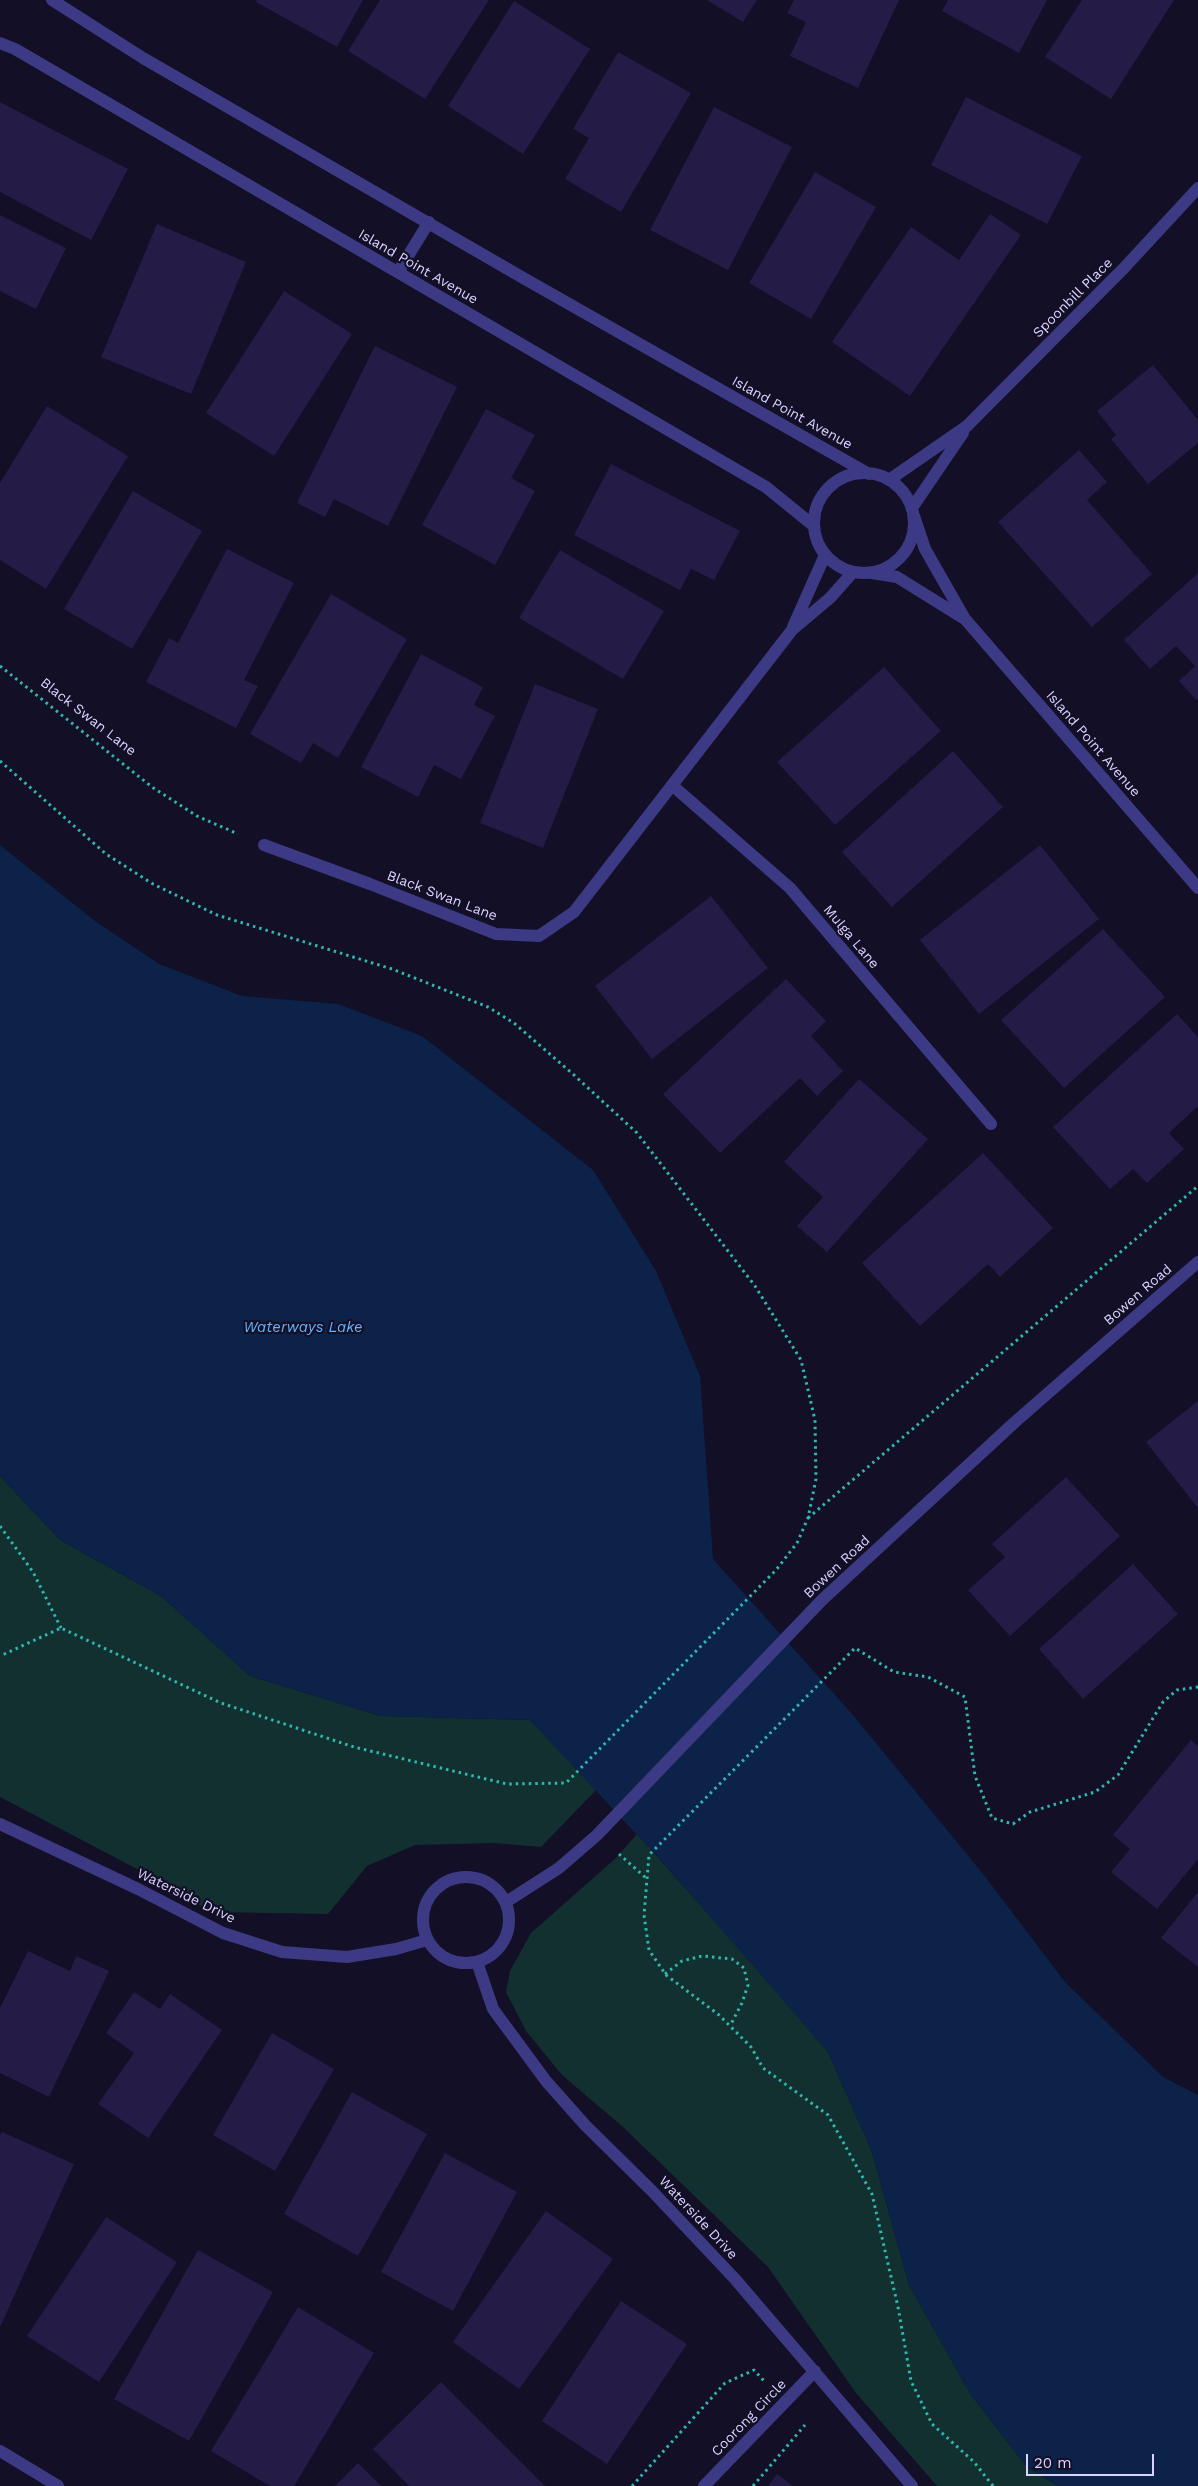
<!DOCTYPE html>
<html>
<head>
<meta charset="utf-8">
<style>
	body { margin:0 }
	#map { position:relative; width:1198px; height:2486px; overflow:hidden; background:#130f26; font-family:"Work Sans",sans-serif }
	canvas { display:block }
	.scale { position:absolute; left:1026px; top:2454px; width:128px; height:22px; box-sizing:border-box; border:2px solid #d9d4ff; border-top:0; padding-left:6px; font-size:15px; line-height:18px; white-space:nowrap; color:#d9d4ff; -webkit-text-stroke:4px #130f26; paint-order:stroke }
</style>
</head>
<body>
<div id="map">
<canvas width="1198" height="2486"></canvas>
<div class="scale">20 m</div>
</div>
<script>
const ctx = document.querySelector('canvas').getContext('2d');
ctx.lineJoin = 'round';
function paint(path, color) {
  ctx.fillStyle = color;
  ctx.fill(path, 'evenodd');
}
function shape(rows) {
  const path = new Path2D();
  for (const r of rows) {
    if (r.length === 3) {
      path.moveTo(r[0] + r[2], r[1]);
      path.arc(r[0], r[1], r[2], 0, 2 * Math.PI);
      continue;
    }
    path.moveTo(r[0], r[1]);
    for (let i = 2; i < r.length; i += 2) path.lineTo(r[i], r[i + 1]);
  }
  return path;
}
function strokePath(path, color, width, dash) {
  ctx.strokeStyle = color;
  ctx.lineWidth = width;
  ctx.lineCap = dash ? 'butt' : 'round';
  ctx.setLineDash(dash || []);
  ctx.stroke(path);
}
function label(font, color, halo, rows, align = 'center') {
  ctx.font = font + ' "Work Sans",sans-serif';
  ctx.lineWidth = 4.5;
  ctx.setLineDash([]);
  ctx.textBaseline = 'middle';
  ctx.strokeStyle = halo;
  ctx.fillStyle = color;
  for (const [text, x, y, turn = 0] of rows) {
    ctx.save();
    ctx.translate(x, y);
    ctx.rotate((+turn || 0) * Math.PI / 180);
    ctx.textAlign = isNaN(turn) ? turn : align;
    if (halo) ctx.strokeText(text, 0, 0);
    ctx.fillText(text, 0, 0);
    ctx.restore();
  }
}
const green = shape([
	[0,1476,60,1540,161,1596,250,1676,381,1716,530,1720,596,1790,541,1847,494,1843,415,1845,367,1866,328,1914,211,1912,137,1869,0,1797],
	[637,1834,754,1965,828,2052,872,2152,909,2285,971,2395,1027,2467,1058,2486,937,2486,856,2393,768,2267,623,2127,562,2075,526,2031,506,1992,510,1971,531,1933,616,1858]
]);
const water = shape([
	[0,845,95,921,159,964,242,996,338,1004,422,1036,593,1170,656,1271,700,1376,713,1559,853,1715,983,1874,1065,1982,1163,2077,1198,2095,1198,2486,1058,2486,1027,2467,971,2395,909,2285,872,2152,828,2052,666,1866,530,1720,381,1716,250,1676,161,1596,60,1540,0,1476]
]);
const building = shape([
	[257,0,363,0,337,47,256,2],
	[380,0,489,0,425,99,348,51],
	[707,0,757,0,743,22],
	[794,0,899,0,858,88,790,56,806,22,787,13],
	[948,0,1047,0,1019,53,942,11],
	[1082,0,1174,0,1111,99,1045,57],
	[514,1,590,49,523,154,448,106],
	[618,52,691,93,621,212,565,179,589,138,573,129],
	[966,97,1082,156,1047,224,931,165],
	[0,102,128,169,91,240,0,192],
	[714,107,792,147,728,270,650,230],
	[815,172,876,207,811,319,749,283],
	[990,214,1021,235,910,396,832,342,911,227,959,260],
	[0,215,66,248,36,309,0,291],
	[157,224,246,262,191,394,101,357],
	[284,291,352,334,274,456,206,413],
	[375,346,457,387,388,526,334,499,325,517,297,503],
	[1153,365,1198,420,1198,443,1148,484,1111,439,1116,435,1097,411],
	[47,406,128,456,46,589,0,560,0,483],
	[486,409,535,435,511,478,535,491,495,565,422,525],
	[1079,450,1107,482,1087,500,1152,574,1092,627,998,522],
	[611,464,740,531,714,580,691,569,680,590,574,535],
	[133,491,202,531,132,649,64,609],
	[227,549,294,583,244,680,258,686,236,728,146,682,169,638,178,643],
	[560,550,664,611,623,679,519,618],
	[1198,573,1198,698,1196,700,1179,681,1195,666,1176,646,1150,669,1124,640],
	[331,594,407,639,338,758,313,743,301,763,250,734],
	[421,654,483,687,474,705,495,716,461,779,434,765,418,797,361,767],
	[884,667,941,731,835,825,777,762],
	[535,684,598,709,543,848,480,823],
	[953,751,1003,807,892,907,842,852],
	[1040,845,1099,919,979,1014,920,940],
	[711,896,768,968,652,1059,595,986],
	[1103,929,1165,997,1064,1088,1001,1020],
	[786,979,826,1021,811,1036,843,1071,817,1096,800,1078,720,1153,663,1094],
	[1177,1014,1198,1037,1198,1106,1169,1133,1184,1149,1147,1183,1133,1169,1110,1189,1053,1127],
	[859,1079,928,1139,827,1252,797,1226,823,1197,784,1162],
	[983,1153,1053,1228,1000,1277,988,1264,920,1326,862,1263],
	[1198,1401,1198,1508,1146,1442],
	[1066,1477,1120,1536,1010,1636,968,1590,1005,1557,992,1544],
	[1133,1564,1178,1614,1083,1699,1039,1649],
	[1191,1740,1198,1746,1198,1859,1157,1909,1111,1872,1130,1849,1113,1835],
	[1198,1892,1198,1967,1161,1938],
	[28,1951,70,1971,76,1956,109,1971,49,2097,0,2073,0,2008],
	[134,1992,160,2009,170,1994,222,2030,148,2138,98,2104,134,2053,106,2033],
	[272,2033,334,2069,275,2171,213,2135],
	[352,2092,427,2134,358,2256,284,2214],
	[2,2132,74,2164,0,2327,0,2135],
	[445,2153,517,2192,453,2311,381,2272],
	[546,2211,613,2259,519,2389,453,2342],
	[106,2217,177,2262,99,2382,27,2336],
	[198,2250,273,2292,189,2441,114,2399],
	[621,2301,687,2344,607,2464,542,2421],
	[298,2307,374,2353,294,2486,270,2486,211,2451],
	[441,2382,545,2486,409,2486,373,2449],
	[358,2463,381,2486,335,2486],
	[777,2474,793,2486,768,2486]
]);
const path = shape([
	[0,666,152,787,197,816,238,834],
	[0,761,106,854,153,884,217,915,392,969,488,1007,514,1023,574,1075,637,1133,755,1286,801,1360,815,1420,816,1479,808,1518,797,1543,776,1570,566,1783,507,1784,354,1747,221,1703,61,1628,0,1656],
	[808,1518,1198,1186],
	[0,1526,33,1572,61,1628],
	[619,1854,646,1878],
	[665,1974,682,1961,702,1956,732,1959,744,1968,748,1985,742,2003,730,2026],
	[632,2486,725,2383,754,2370,765,2382],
	[753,2486,805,2425],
	[993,2486,974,2462,932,2424,911,2381,898,2307,872,2194,828,2115,763,2068,751,2047,719,2015,666,1975,649,1950,644,1915,649,1855,855,1648,894,1672,928,1677,965,1697,975,1776,992,1818,1013,1824,1030,1812,1095,1792,1118,1775,1163,1702,1177,1690,1198,1687]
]);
const street = shape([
	[52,0,143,58,525,279,869,474],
	[0,43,15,49,766,487,814,526],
	[398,272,429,222],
	[864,523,50],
	[889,480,967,426,1124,268,1198,188],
	[912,508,963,433],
	[914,516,925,549,965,619,1198,888],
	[872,573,897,577,963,618],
	[793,627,825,555],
	[673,786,790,888,991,1124],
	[264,845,370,884,496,934,539,936,574,912,792,630,830,598,853,572],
	[0,1824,138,1889,223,1933,282,1952,347,1957,396,1949,427,1940],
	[466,1920,43],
	[506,1902,559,1868,597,1835,822,1600,1015,1422,1198,1262],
	[477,1962,493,2009,546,2081,585,2125,652,2191,735,2279,912,2486],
	[0,2451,58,2486],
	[704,2486,815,2371]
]);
const streetNames = [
	["Island Point Avenue",418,267,30],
	["Spoonbill Place",1073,298,-45],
	["Island Point Avenue",792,413,29],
	["Black Swan Lane",88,717,38],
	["Island Point Avenue",1093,744,49],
	["Black Swan Lane",442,896,21],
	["Mulga Lane",851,937,50],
	["Bowen Road",1138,1295,-41],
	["Bowen Road",837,1567,-43],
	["Waterside Drive",186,1896,26],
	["Waterside Drive",698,2218,47],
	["Coorong Circle",749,2418,-46]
];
const waterNames = [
	["Waterways Lake",303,1328]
];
paint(green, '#12302f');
paint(water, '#0c2248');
paint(building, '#241b47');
strokePath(path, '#2fb8b0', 3, [2.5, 4]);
strokePath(street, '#3d3a85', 12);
label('14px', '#d9d4ff', '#130f26', streetNames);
label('italic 15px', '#62b6ff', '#130f26', waterNames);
</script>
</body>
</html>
